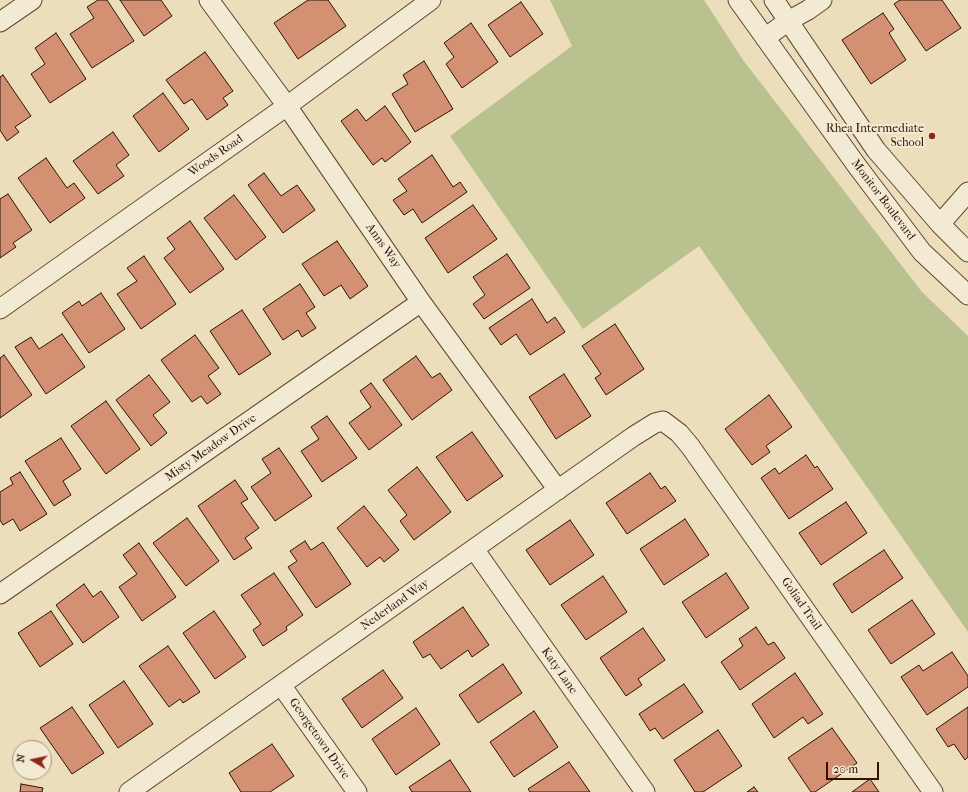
<!DOCTYPE html>
<html>
<head>
<meta charset="utf-8">
<style>
	body { margin:0 }
	#map { position:relative; width:968px; height:792px; overflow:hidden; background:#ecdebb; font-family:"IM FELL French Canon",serif }
	canvas { display:block }
	.north { position:absolute; left:12px; top:740px; width:40px; height:40px; box-sizing:border-box; background:#f3ead3; border:1px solid #a49480; border-radius:50%; rotate:279deg; font-size:11px; font-weight:700; line-height:16px; text-align:center; color:#2e1303 }
	.north::after { content:''; display:block; margin:auto; width:14px; height:18px; background:#8f2418; clip-path:polygon(50% 0,100% 100%,50% 72%,0 100%) }
	.scale { position:absolute; left:826px; top:762px; width:53px; height:18px; box-sizing:border-box; border:2px solid #2e1303; border-top:0; padding-left:5px; font-size:12px; line-height:14px; white-space:nowrap; color:#2e1303; -webkit-text-stroke:3px #f3ead3; paint-order:stroke }
</style>
</head>
<body>
<div id="map">
<canvas width="968" height="792"></canvas>
<div class="north">N</div>
<div class="scale">20 m</div>
</div>
<script>
const ctx = document.querySelector('canvas').getContext('2d');
ctx.lineJoin = 'round';
function paint(path, color) {
  ctx.fillStyle = color;
  ctx.fill(path, 'evenodd');
}
function shape(rows) {
  const path = new Path2D();
  for (const r of rows) {
    path.moveTo(r[0], r[1]);
    for (let i = 2; i < r.length; i += 2) path.lineTo(r[i], r[i + 1]);
  }
  return path;
}
function strokePath(path, color, width, dash) {
  ctx.strokeStyle = color;
  ctx.lineWidth = width;
  ctx.lineCap = dash ? 'butt' : 'round';
  ctx.setLineDash(dash || []);
  ctx.stroke(path);
}
function label(font, color, halo, rows, align = 'center') {
  ctx.font = font + ' "IM FELL French Canon",serif';
  ctx.lineWidth = 4;
  ctx.setLineDash([]);
  ctx.textBaseline = 'middle';
  ctx.strokeStyle = halo;
  ctx.fillStyle = color;
  for (const [text, x, y, turn = 0] of rows) {
    ctx.save();
    ctx.translate(x, y);
    ctx.rotate((+turn || 0) * Math.PI / 180);
    ctx.textAlign = isNaN(turn) ? turn : align;
    if (halo) ctx.strokeText(text, 0, 0);
    ctx.fillText(text, 0, 0);
    ctx.restore();
  }
}
const green = shape([
	[550,0,704,0,743,60,922,292,968,336,968,632,699,246,583,329,450,136,572,46]
]);
const building = shape([
	[98,0,107,0,134,41,92,68,70,34,94,18,87,7,98,0],
	[120,0,161,0,172,16,144,36,120,0],
	[308,0,328,0,346,26,298,59,274,23,308,0],
	[900,0,942,0,961,28,926,51,894,4,900,0],
	[521,2,543,34,510,57,488,25,521,2],
	[883,13,894,29,889,33,906,60,871,84,842,40,883,13],
	[471,23,498,62,462,88,446,64,454,57,444,43,471,23],
	[56,33,86,79,50,103,31,74,45,64,35,48,56,33],
	[205,52,233,91,223,98,228,105,207,120,192,99,184,104,166,80,205,52],
	[424,61,453,109,415,132,392,94,408,84,403,75,424,61],
	[3,75,31,116,15,127,19,132,7,141,0,130,0,77,3,75],
	[163,93,189,129,159,152,133,116,163,93],
	[385,106,411,142,385,162,382,158,373,165,341,121,357,109,366,121,385,106],
	[113,132,129,155,116,165,124,176,98,194,73,161,113,132],
	[432,155,453,187,460,182,467,192,422,223,413,209,404,215,393,200,407,191,398,179,432,155],
	[46,158,67,188,74,183,85,198,50,223,18,178,46,158],
	[264,173,281,196,297,185,315,210,283,233,248,185,264,173],
	[8,194,32,230,13,243,16,247,0,258,0,199,8,194],
	[234,195,266,237,236,260,204,218,234,195],
	[473,205,497,239,448,273,425,238,473,205],
	[190,221,224,269,190,293,164,258,175,249,167,238,190,221],
	[337,241,368,286,350,299,341,285,324,296,302,264,337,241],
	[507,254,530,288,484,319,473,304,485,295,473,277,507,254],
	[144,256,176,304,141,329,117,294,137,281,127,268,144,256],
	[300,284,315,307,306,313,316,328,302,337,298,330,283,340,263,309,300,284],
	[101,293,125,329,89,353,62,313,79,301,82,306,101,293],
	[532,299,547,323,555,317,565,332,530,355,516,334,501,345,489,328,532,299],
	[242,310,271,354,239,375,210,331,242,310],
	[615,324,644,369,606,395,595,378,601,374,582,346,615,324],
	[62,334,85,367,46,394,15,347,31,337,39,349,62,334],
	[195,335,219,368,208,376,221,394,207,404,201,396,192,402,161,360,195,335],
	[4,355,32,395,0,418,0,358,4,355],
	[416,356,432,378,440,373,452,390,412,420,383,380,416,356],
	[564,374,591,416,556,439,529,397,564,374],
	[149,375,170,402,153,415,167,433,151,446,116,400,149,375],
	[371,383,402,425,369,450,349,423,371,407,360,391,371,383],
	[769,395,792,427,766,446,770,452,752,465,725,429,769,395],
	[106,401,140,449,106,474,71,426,106,401],
	[327,416,357,458,322,482,301,451,319,439,311,427,327,416],
	[472,432,503,476,467,501,436,457,472,432],
	[61,438,81,469,63,481,71,495,54,506,25,461,61,438],
	[279,448,312,496,275,521,251,487,271,473,262,459,279,448],
	[806,455,815,468,817,466,833,489,789,519,761,478,775,468,779,474,806,455],
	[417,467,451,512,414,540,400,521,407,515,388,490,417,467],
	[20,472,47,514,20,531,13,519,3,525,0,520,0,492,13,484,10,478,20,472],
	[650,473,661,489,665,486,676,501,627,534,606,503,650,473],
	[235,480,248,499,241,503,259,528,245,538,252,548,234,560,198,506,235,480],
	[846,502,867,533,821,565,799,533,846,502],
	[364,506,399,550,384,562,380,557,367,567,337,528,364,506],
	[187,518,219,561,186,586,153,543,187,518],
	[685,519,709,555,664,585,640,549,685,519],
	[570,520,594,555,550,585,526,550,570,520],
	[305,541,311,550,323,542,351,584,316,608,288,567,297,561,290,551,305,541],
	[139,543,176,597,142,621,119,587,137,574,123,555,139,543],
	[884,550,903,578,852,613,833,584,884,550],
	[274,573,303,615,286,627,287,630,263,646,253,630,261,624,241,595,274,573],
	[726,573,749,608,706,638,682,602,726,573],
	[603,576,627,612,586,640,561,605,603,576],
	[84,584,93,597,101,591,119,617,83,643,56,605,84,584],
	[912,600,935,634,891,664,868,630,912,600],
	[463,607,489,645,472,657,468,650,441,669,430,654,423,658,413,642,463,607],
	[51,611,73,644,40,667,18,633,51,611],
	[214,611,246,657,215,679,183,633,214,611],
	[756,627,768,645,774,642,785,658,740,690,721,662,743,646,739,639,756,627],
	[643,628,665,660,638,679,642,685,626,696,600,658,643,628],
	[168,646,200,692,183,703,180,699,169,707,139,666,168,646],
	[952,652,968,676,968,687,927,715,901,677,919,665,923,671,952,652],
	[503,664,522,693,478,723,459,695,503,664],
	[383,670,403,698,362,728,342,699,383,670],
	[795,673,823,714,808,724,803,717,774,738,752,704,795,673],
	[124,681,153,724,118,748,89,705,124,681],
	[684,684,703,712,663,739,655,728,650,731,639,714,684,684],
	[72,707,104,753,72,774,40,728,72,707],
	[968,707,968,757,965,760,954,744,948,747,936,729,968,707],
	[416,708,440,744,396,775,372,739,416,708],
	[534,711,558,747,514,777,490,742,534,711],
	[832,728,857,763,815,792,811,792,788,758,832,728],
	[718,730,742,766,703,792,695,792,674,760,718,730],
	[272,744,294,776,270,792,241,792,229,773,272,744],
	[450,760,471,792,412,792,409,787,450,760],
	[569,762,590,792,530,792,528,789,569,762],
	[870,779,879,792,852,792,870,779],
	[21,784,43,788,42,792,20,792,21,784],
	[754,787,758,792,747,792,754,787]
]);
const minor = shape([
	[209,0,287,106,421,302,558,490],
	[738,0,857,166,922,252,968,295],
	[774,0,876,150,940,224,968,252],
	[0,22,32,0],
	[765,38,788,21,808,10,822,0],
	[940,224,968,192],
	[0,309,287,106,431,0],
	[474,549,645,792],
	[0,594,421,302],
	[281,685,357,792],
	[129,792,634,436,655,423,663,421,679,433,690,446,933,792]
]);
const markers = [
	[932,136,4,"#8f2418"]
];
const poiNames = [
	["Rhea Intermediate",924,129],
	["School",924,143]
];
const streetNames = [
	["Woods Road",216,156,-35],
	["Monitor Boulevard",883,200,53],
	["Anns Way",383,246,55],
	["Misty Meadow Drive",211,448,-35],
	["Goliad Trail",801,604,55],
	["Nederland Way",395,605,-35],
	["Katy Lane",559,671,55],
	["Georgetown Drive",319,739,55]
];
paint(green, '#b9c18f');
paint(building, '#d39073');
strokePath(building, '#2e1303', 1);
strokePath(minor, '#5e4631', 21);
strokePath(minor, '#f3ead3', 19);
for (const [x, y, r, color] of markers) {
  const dot = new Path2D();
  dot.arc(x, y, r, 0, 2 * Math.PI);
  ctx.fillStyle = color;
  ctx.fill(dot);
  strokePath(dot, '#f3ead3', 1.5);
}
label('12px', '#2e1303', '#f3ead3', poiNames, 'right');
label('12px', '#2e1303', '#f3ead3', streetNames);
</script>
</body>
</html>
